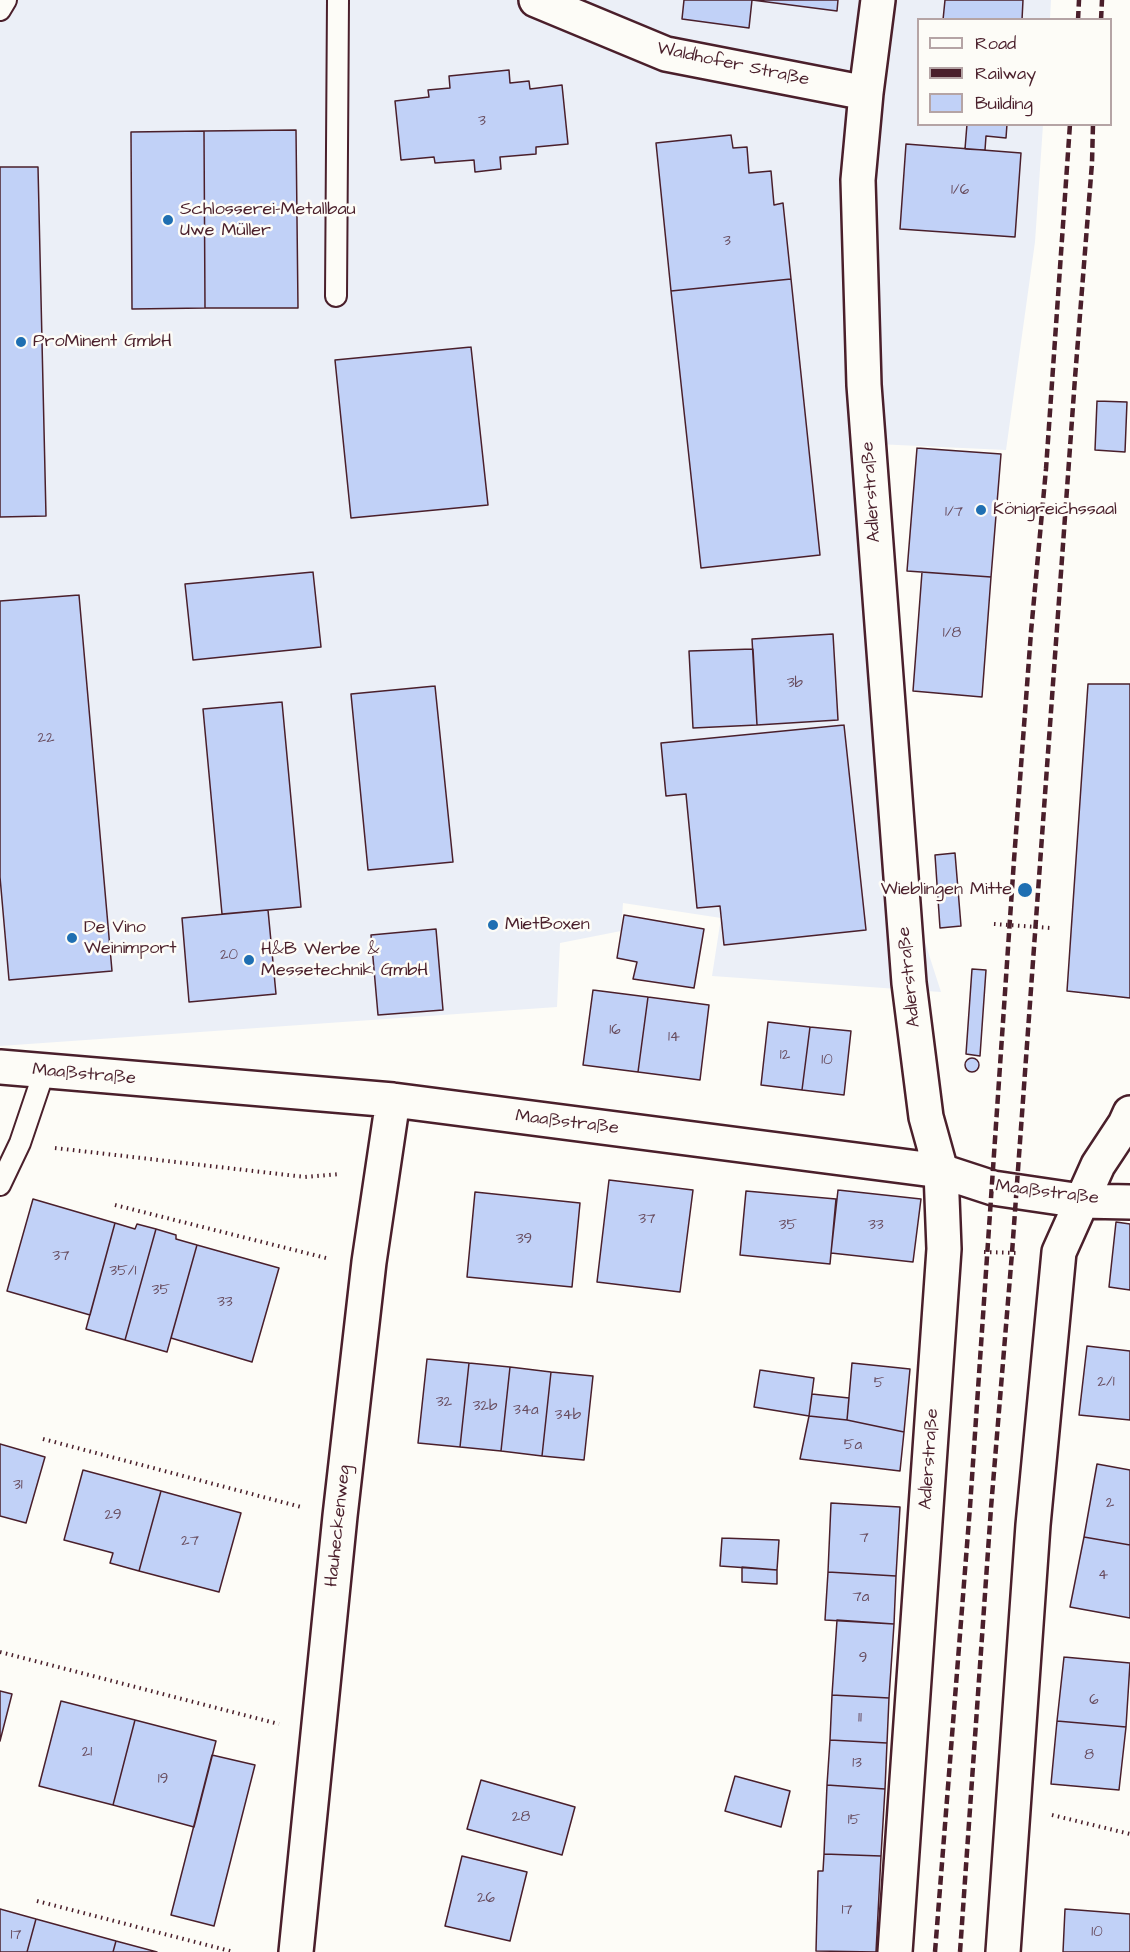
<!DOCTYPE html>
<html>
<head>
<meta charset="utf-8">
<style>
	body { margin:0 }
	#map { position:relative; width:1130px; height:1952px; overflow:hidden; background:#fdfcf7; font-family:"Architects Daughter",sans-serif }
	canvas { display:block }
	.legend { position:absolute; left:917px; top:18px; width:195px; height:108px; box-sizing:border-box; background:#fdfcf7; border:2px solid #b5a4a5; margin:0; padding:8px 10px; list-style:none; font-size:18px; color:#4a1f2b }
	.legend li { display:flex; align-items:center; gap:12px; height:30px }
	.legend b { width:30px; border:2px solid #b5a4a5 }
</style>
</head>
<body>
<div id="map">
<canvas width="1130" height="1952"></canvas>
<ul class="legend">
<li><b style="height:8px;background:#fdfcf7"></b>Road</li>
<li><b style="height:8px;background:#4a1f2b"></b>Railway</li>
<li><b style="height:16px;background:#c1d1f7"></b>Building</li>
</ul>
</div>
<script>
const ctx = document.querySelector('canvas').getContext('2d');
ctx.lineJoin = 'round';
function paint(path, color) {
  ctx.fillStyle = color;
  ctx.fill(path, 'evenodd');
}
function shape(rows) {
  const path = new Path2D();
  for (const r of rows) {
    if (r.length === 3) {
      path.moveTo(r[0] + r[2], r[1]);
      path.arc(r[0], r[1], r[2], 0, 2 * Math.PI);
      continue;
    }
    path.moveTo(r[0], r[1]);
    for (let i = 2; i < r.length; i += 2) path.lineTo(r[i], r[i + 1]);
  }
  return path;
}
function strokePath(path, color, width, dash) {
  ctx.strokeStyle = color;
  ctx.lineWidth = width;
  ctx.lineCap = dash ? 'butt' : 'round';
  ctx.setLineDash(dash || []);
  ctx.stroke(path);
}
function label(font, color, halo, rows, align = 'center') {
  ctx.font = font + ' "Architects Daughter",sans-serif';
  ctx.lineWidth = 5;
  ctx.setLineDash([]);
  ctx.textBaseline = 'middle';
  ctx.strokeStyle = halo;
  ctx.fillStyle = color;
  for (const [text, x, y, turn = 0] of rows) {
    ctx.save();
    ctx.translate(x, y);
    ctx.rotate((+turn || 0) * Math.PI / 180);
    ctx.textAlign = isNaN(turn) ? turn : align;
    if (halo) ctx.strokeText(text, 0, 0);
    ctx.fillText(text, 0, 0);
    ctx.restore();
  }
}
const built = shape([
	[0,0,1051,0,1050,19,918,20,918,124,1043,125,1035,242,1006,450,876,444,921,930,941,992,712,976,721,918,623,903,621,931,560,943,557,1007,0,1046]
]);
const building = shape([
	[684,0,752,0,749,28,682,19,684,0],
	[752,0,838,0,837,11,752,0],
	[945,0,1023,0,1022,20,943,20,945,0],
	[509,70,510,83,529,81,530,89,562,85,568,144,536,147,536,154,500,157,501,169,475,172,474,160,435,163,434,157,401,160,395,101,429,97,428,90,450,88,449,76,509,70],
	[967,124,1007,124,1006,138,986,136,985,150,965,149,967,124],
	[296,130,298,308,205,308,204,131,296,130],
	[204,131,205,308,132,309,131,132,204,131],
	[731,135,733,148,747,147,749,173,771,171,774,205,783,203,791,279,671,291,656,143,731,135],
	[906,144,1021,153,1015,237,900,229,906,144],
	[0,167,38,167,46,516,0,517,0,167],
	[791,279,820,555,701,568,671,291,791,279],
	[471,347,488,505,351,518,335,360,471,347],
	[1097,401,1127,402,1125,452,1095,450,1097,401],
	[917,448,1001,454,991,577,907,571,917,448],
	[313,572,321,647,193,660,185,584,313,572],
	[922,572,991,577,982,697,913,691,922,572],
	[79,595,112,971,9,980,0,877,0,601,79,595],
	[833,634,838,720,757,725,752,639,833,634],
	[753,649,757,725,693,728,689,651,753,649],
	[1088,684,1130,684,1130,998,1067,991,1088,684],
	[435,686,453,862,368,870,351,694,435,686],
	[282,702,301,907,222,914,203,709,282,702],
	[844,725,866,930,724,945,720,906,697,908,686,794,666,796,661,743,844,725],
	[955,853,961,926,940,928,935,855,955,853],
	[268,910,276,994,189,1002,182,918,268,910],
	[624,915,704,929,694,988,633,979,637,962,617,958,624,915],
	[436,929,443,1010,378,1015,371,935,436,929],
	[972,969,986,970,980,1056,966,1054,972,969],
	[593,990,648,997,638,1072,583,1065,593,990],
	[648,997,709,1005,700,1080,638,1072,648,997],
	[768,1022,810,1027,802,1090,761,1085,768,1022],
	[810,1027,851,1031,844,1095,802,1090,810,1027],
	[972,1065,7],
	[609,1180,693,1190,680,1292,597,1282,609,1180],
	[838,1190,921,1199,913,1262,831,1253,838,1190],
	[746,1191,836,1199,830,1264,740,1255,746,1191],
	[475,1192,580,1203,572,1287,467,1277,475,1192],
	[33,1199,115,1223,90,1315,7,1291,33,1199],
	[1116,1222,1130,1224,1130,1290,1109,1287,1116,1222],
	[115,1223,135,1229,137,1224,156,1229,125,1340,86,1329,115,1223],
	[156,1229,176,1235,176,1239,197,1245,167,1352,125,1340,156,1229],
	[197,1245,279,1268,252,1362,171,1338,197,1245],
	[1087,1346,1130,1351,1130,1420,1079,1415,1087,1346],
	[427,1359,469,1363,460,1447,418,1443,427,1359],
	[469,1363,510,1367,501,1451,460,1447,469,1363],
	[852,1363,910,1369,904,1432,847,1420,852,1363],
	[510,1367,551,1372,542,1456,501,1451,510,1367],
	[760,1370,814,1378,809,1416,754,1407,760,1370],
	[551,1372,593,1376,584,1460,542,1456,551,1372],
	[812,1394,849,1398,847,1420,809,1416,812,1394],
	[809,1416,847,1420,904,1432,900,1471,800,1459,809,1416],
	[0,1444,45,1457,26,1523,0,1516,0,1444],
	[1097,1464,1130,1470,1130,1545,1084,1537,1097,1464],
	[83,1470,161,1491,139,1571,110,1563,113,1553,64,1540,83,1470],
	[161,1491,241,1513,219,1592,139,1571,161,1491],
	[831,1503,900,1507,896,1576,828,1572,831,1503],
	[1084,1537,1130,1545,1130,1618,1070,1607,1084,1537],
	[722,1538,779,1540,777,1570,720,1566,722,1538],
	[742,1567,777,1570,777,1584,742,1582,742,1567],
	[828,1572,896,1576,894,1624,825,1620,828,1572],
	[837,1620,894,1624,889,1698,832,1695,837,1620],
	[1064,1657,1130,1663,1126,1727,1057,1721,1064,1657],
	[0,1691,12,1694,0,1741,0,1691],
	[832,1695,889,1698,887,1743,830,1740,832,1695],
	[61,1701,135,1720,113,1805,39,1786,61,1701],
	[135,1720,216,1741,194,1827,113,1805,135,1720],
	[1057,1721,1126,1727,1119,1790,1051,1784,1057,1721],
	[830,1740,887,1743,885,1789,827,1785,830,1740],
	[212,1755,255,1765,214,1926,171,1915,212,1755],
	[735,1776,790,1791,781,1827,725,1811,735,1776],
	[481,1780,575,1807,562,1855,467,1829,481,1780],
	[827,1785,885,1789,881,1856,824,1854,827,1785],
	[824,1854,881,1856,876,1952,816,1951,818,1871,823,1871,824,1854],
	[462,1856,527,1872,510,1941,445,1926,462,1856],
	[0,1909,36,1919,27,1952,0,1952,0,1909],
	[1065,1909,1130,1914,1130,1952,1063,1952,1065,1909],
	[36,1919,116,1941,113,1952,27,1952,36,1919],
	[116,1941,157,1952,113,1952,116,1941]
]);
const path = shape([
	[994,924,1051,928],
	[55,1148,305,1177,340,1174],
	[115,1205,330,1259],
	[984,1252,1019,1253],
	[43,1439,301,1507],
	[0,1652,279,1724],
	[1052,1815,1130,1834],
	[37,1901,234,1952]
]);
const lane = shape([
	[0,10,6,0],
	[336,296,338,0],
	[0,1185,20,1143,44,1072]
]);
const street = shape([
	[536,0,666,54,866,93],
	[878,0,866,93,858,180,864,385,909,983,926,1117,941,1171,944,1249,895,1952],
	[0,1067,393,1100,941,1171,993,1188,1081,1201,1130,1202],
	[296,1952,340,1516,369,1262,393,1100],
	[1003,1952,1033,1525,1059,1252,1098,1165,1125,1124,1130,1113]
]);
const rail = shape([
	[1078,20,1079,0],
	[1101,20,1102,0],
	[935,1952,970,1507,1014,860,1031,632,1046,469,1070,124],
	[960,1952,991,1508,1012,1253,1075,378,1092,163,1093,124]
]);
const markers = [
	[168,220,6,"#1f6fb2"],
	[21,342,6,"#1f6fb2"],
	[981,510,6,"#1f6fb2"],
	[1025,890,8,"#1f6fb2"],
	[493,925,6,"#1f6fb2"],
	[72,938,6,"#1f6fb2"],
	[249,960,6,"#1f6fb2"]
];
const numberNames = [
	["3",482,122],
	["1/6",960,191],
	["3",727,242],
	["1/7",954,513],
	["1/8",952,634],
	["3b",795,684],
	["22",46,739],
	["20",229,956],
	["16",615,1031],
	["14",674,1038],
	["12",785,1056],
	["10",827,1061],
	["37",647,1220],
	["35",788,1226],
	["33",876,1226],
	["39",524,1240],
	["37",61,1257],
	["35/1",123,1272],
	["35",161,1291],
	["33",225,1303],
	["2/1",1106,1383],
	["5",879,1384],
	["32",444,1403],
	["32b",485,1407],
	["34a",526,1411],
	["34b",568,1416],
	["5a",853,1446],
	["31",18,1486],
	["2",1110,1504],
	["29",113,1516],
	["7",864,1539],
	["27",190,1542],
	["4",1103,1576],
	["7a",861,1598],
	["9",863,1659],
	["6",1094,1701],
	["11",860,1719],
	["21",87,1753],
	["8",1089,1756],
	["13",857,1764],
	["19",163,1780],
	["28",521,1818],
	["15",854,1821],
	["26",486,1899],
	["17",847,1911],
	["10",1097,1933],
	["17",16,1936]
];
const streetNames = [
	["Waldhofer Straße",733,65,12],
	["Adlerstraße",872,492,-94],
	["Adlerstraße",910,977,-96],
	["Maaßstraße",84,1075,5],
	["Maaßstraße",567,1123,7],
	["Maaßstraße",1047,1193,7],
	["Adlerstraße",930,1459,-86],
	["Hauheckenweg",339,1526,-84]
];
const poiNames = [
	["Schlosserei-Metallbau",180,210],
	["Uwe Müller",180,231],
	["ProMinent GmbH",33,342],
	["Königreichssaal",993,510],
	["Wieblingen Mitte",1012,890,"right"],
	["MietBoxen",505,925],
	["De Vino",84,928],
	["Weinimport",84,949],
	["H&B Werbe &",261,950],
	["Messetechnik GmbH",261,971]
];
paint(built, '#ebeff7');
paint(building, '#c1d1f7');
strokePath(building, '#4a1f2b', 1.5);
strokePath(lane, '#4a1f2b', 24);
strokePath(street, '#4a1f2b', 38);
strokePath(path, '#4a1f2b', 4, [1.5, 4.5]);
strokePath(lane, '#fdfcf7', 20);
strokePath(street, '#fdfcf7', 33);
strokePath(rail, '#4a1f2b', 4.5, [9, 4.5]);
for (const [x, y, r, color] of markers) {
  const dot = new Path2D();
  dot.arc(x, y, r, 0, 2 * Math.PI);
  ctx.fillStyle = color;
  ctx.fill(dot);
  strokePath(dot, '#fdfcf7', 2);
}
label('15px', '#684c5e', null, numberNames);
label('18px', '#4a1f2b', '#fdfcf7', streetNames);
label('18px', '#4a1f2b', '#fdfcf7', poiNames, 'left');
</script>
</body>
</html>
